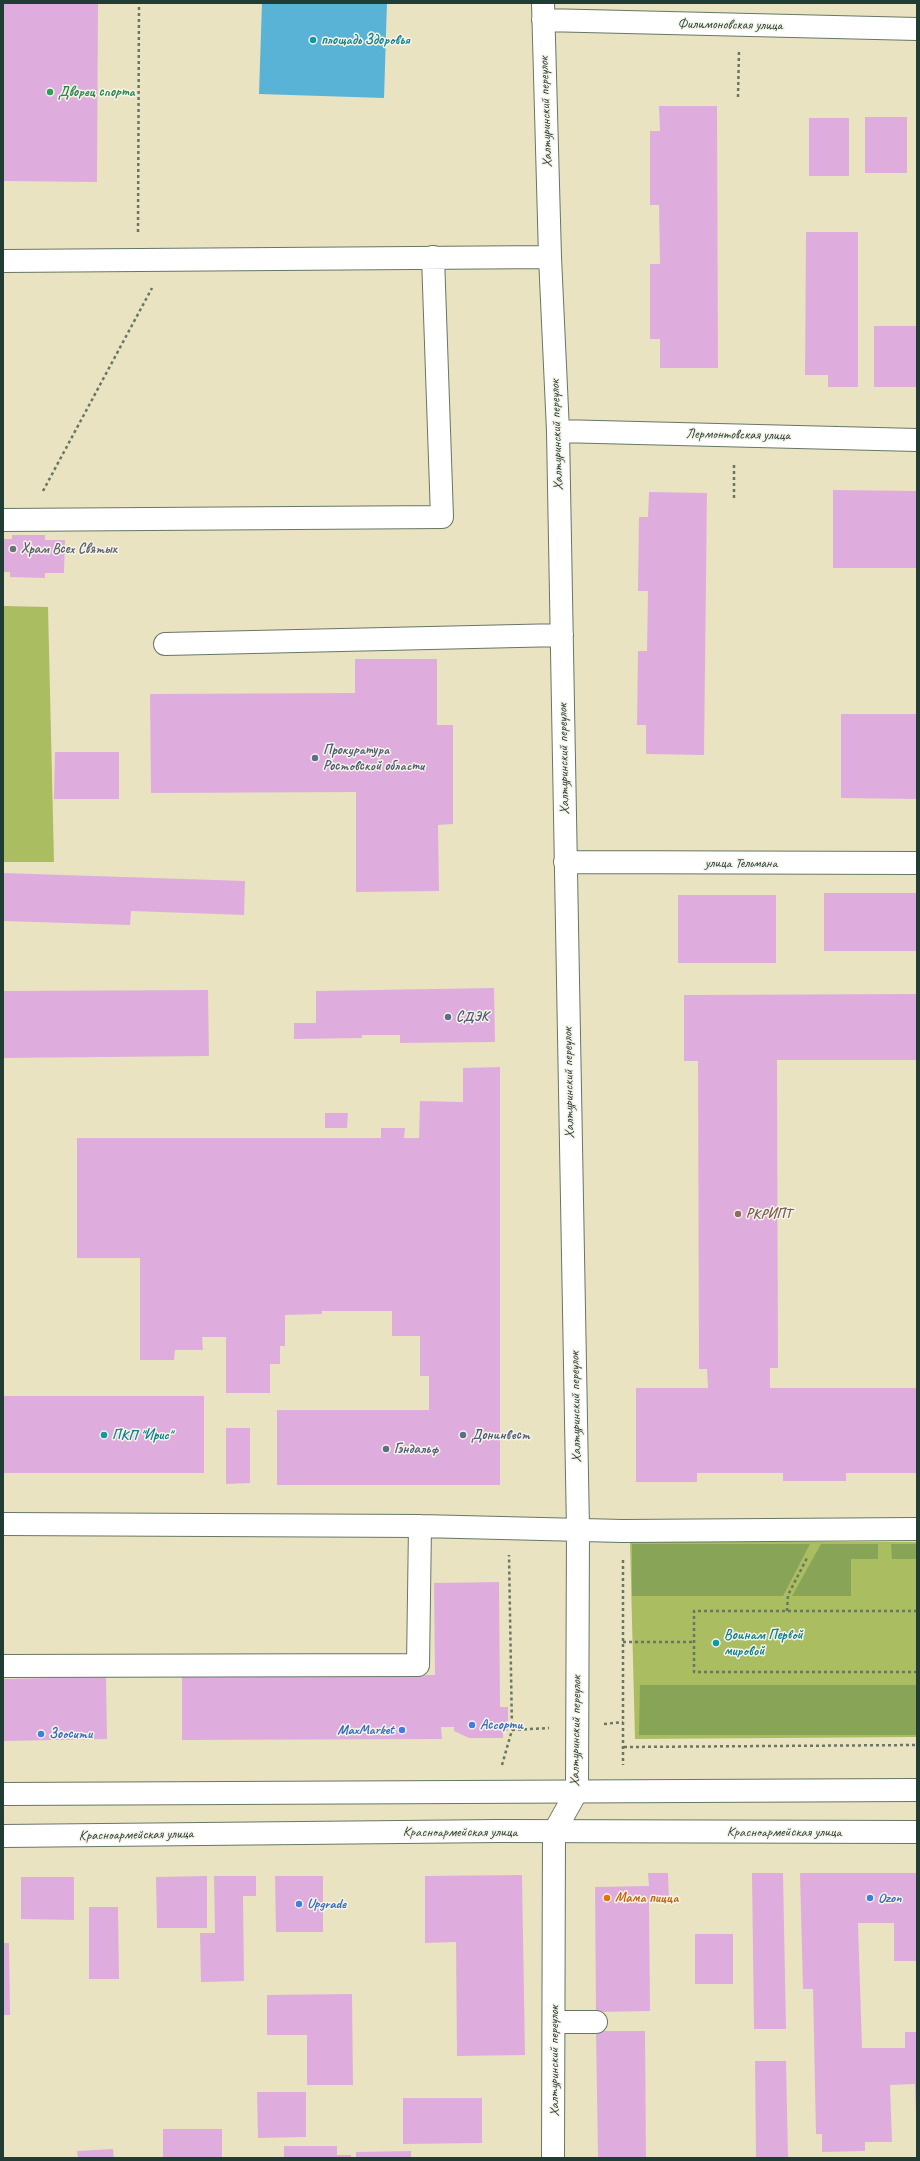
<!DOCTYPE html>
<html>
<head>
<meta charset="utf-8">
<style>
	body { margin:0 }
	#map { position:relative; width:920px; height:2161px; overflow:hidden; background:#eae3c1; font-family:Caveat,sans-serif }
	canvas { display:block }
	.frame { position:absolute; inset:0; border:4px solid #1f3d34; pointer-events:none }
</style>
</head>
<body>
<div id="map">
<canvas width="920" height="2161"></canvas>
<div class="frame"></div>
</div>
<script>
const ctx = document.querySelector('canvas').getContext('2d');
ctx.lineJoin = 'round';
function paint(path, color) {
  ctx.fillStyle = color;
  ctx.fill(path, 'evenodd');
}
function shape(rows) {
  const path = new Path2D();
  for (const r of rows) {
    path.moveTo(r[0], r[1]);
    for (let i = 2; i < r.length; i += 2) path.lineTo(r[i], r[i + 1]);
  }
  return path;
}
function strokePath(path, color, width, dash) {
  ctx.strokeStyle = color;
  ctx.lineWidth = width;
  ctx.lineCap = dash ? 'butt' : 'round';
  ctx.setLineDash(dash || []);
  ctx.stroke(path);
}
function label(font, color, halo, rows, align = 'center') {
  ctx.font = font + ' Caveat,sans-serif';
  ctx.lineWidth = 3;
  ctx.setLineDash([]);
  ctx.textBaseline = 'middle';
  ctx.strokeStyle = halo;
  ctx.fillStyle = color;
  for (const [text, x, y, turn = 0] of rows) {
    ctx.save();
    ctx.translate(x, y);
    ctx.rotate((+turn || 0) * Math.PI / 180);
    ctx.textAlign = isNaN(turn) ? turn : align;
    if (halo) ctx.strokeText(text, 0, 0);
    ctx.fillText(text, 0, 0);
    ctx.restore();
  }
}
const green = shape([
	[3,606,48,607,54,862,3,862],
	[630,1542,917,1542,917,1737,635,1739]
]);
const forest = shape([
	[632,1544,810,1544,783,1596,632,1596],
	[821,1544,878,1544,878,1559,851,1559,851,1596,792,1596],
	[891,1544,917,1544,917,1559,892,1559],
	[640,1685,917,1685,917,1735,639,1735]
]);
const water = shape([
	[262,3,387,3,384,98,259,94]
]);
const building = shape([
	[3,3,98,3,97,182,3,181],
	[659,106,717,106,718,368,660,368,660,339,650,339,650,264,660,264,659,205,650,205,650,131,660,131],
	[865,117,907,117,907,173,865,173],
	[809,118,849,118,849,176,809,176],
	[806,232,858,232,858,387,828,387,828,375,805,375],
	[874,326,917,326,917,387,874,387],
	[833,490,917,491,917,568,833,568],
	[649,492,707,493,704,755,646,754,646,725,637,725,638,651,647,651,648,591,638,591,639,517,648,517],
	[12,535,45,535,45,540,65,540,64,573,45,573,45,578,10,577,10,572,3,572,3,539,12,539],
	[355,659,437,659,437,725,453,725,453,824,438,825,439,891,356,892,356,792,151,793,150,694,355,693],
	[841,714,917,714,917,799,841,798],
	[55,752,119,752,119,799,54,799],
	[3,873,245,881,244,915,131,911,130,925,3,921],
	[824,893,917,893,917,951,824,951],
	[678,895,776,895,776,963,678,963],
	[494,988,495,1042,400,1043,400,1035,362,1035,362,1038,294,1039,294,1023,316,1023,316,991],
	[208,990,209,1056,3,1058,3,991],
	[917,994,917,1060,777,1060,778,1368,770,1368,770,1388,917,1388,917,1473,846,1473,846,1481,783,1481,783,1473,697,1473,697,1482,636,1482,636,1388,708,1388,707,1369,699,1369,698,1061,684,1061,684,995],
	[500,1067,500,1485,277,1485,277,1410,429,1410,429,1376,420,1376,420,1336,392,1336,392,1311,322,1311,322,1314,285,1315,285,1346,280,1346,280,1364,270,1364,270,1393,226,1393,226,1337,202,1337,203,1350,175,1350,174,1360,140,1360,140,1258,77,1258,77,1138,381,1138,381,1128,405,1128,404,1138,419,1138,420,1101,463,1102,463,1068],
	[325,1113,348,1113,347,1128,325,1128],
	[3,1396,204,1396,204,1473,3,1473],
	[226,1428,250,1428,250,1483,226,1484],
	[499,1582,500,1707,508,1707,508,1731,503,1731,503,1738,469,1738,454,1731,454,1727,441,1727,442,1739,182,1740,182,1677,435,1675,434,1583],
	[106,1677,107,1739,3,1741,3,1679],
	[648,1873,668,1873,669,1900,649,1900,650,2011,596,2012,595,1887,649,1886],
	[752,1873,783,1873,786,2029,754,2029],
	[800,1873,917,1873,917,1961,894,1961,894,1923,858,1923,862,2048,905,2048,905,2032,917,2032,917,2142,915,2084,890,2085,892,2142,865,2142,865,2151,822,2152,822,2134,816,2134,813,1989,803,1989],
	[522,1875,525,2055,457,2056,456,1942,425,1943,425,1876],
	[207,1876,207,1928,157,1928,156,1877],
	[214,1876,256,1876,256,1896,243,1896,244,1981,201,1982,200,1933,215,1933],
	[275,1876,323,1876,323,1932,276,1932],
	[21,1877,74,1877,74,1920,21,1919],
	[89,1907,118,1907,119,1979,89,1979],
	[695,1934,733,1934,733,1984,695,1984],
	[3,1943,9,1943,10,2015,3,2015],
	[352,1994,353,2085,307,2085,307,2035,267,2035,267,1995],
	[596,2031,645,2031,646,2158,598,2158],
	[755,2061,786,2061,788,2158,756,2158],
	[257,2092,306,2092,306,2137,258,2138],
	[403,2098,482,2098,482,2143,403,2144],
	[163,2129,222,2129,222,2158,163,2158],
	[284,2146,337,2146,337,2155,351,2155,351,2158,284,2158],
	[113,2149,114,2158,78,2158,77,2151],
	[411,2151,411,2158,356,2158,356,2152]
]);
const path = shape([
	[738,97,739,51],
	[138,232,139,3],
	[43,491,152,288],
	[734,498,734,463],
	[623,1560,623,1765],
	[787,1611,788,1595,807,1558],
	[917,1611,694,1611,694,1672,917,1672],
	[623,1642,694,1642],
	[604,1724,623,1722],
	[512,1730,549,1728],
	[624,1747,917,1745],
	[502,1765,512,1730,509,1555]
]);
const minor = shape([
	[543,3,550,257,558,431,578,1529,577,1791,554,1832,553,2158],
	[543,20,917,29],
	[3,261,550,257],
	[558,431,917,440],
	[3,520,442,517,433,257],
	[165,644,562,635],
	[565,862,917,863],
	[3,1524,420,1526,623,1531,917,1529],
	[3,1666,418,1665,420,1526],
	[554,2022,596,2022]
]);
const major = shape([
	[3,1794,917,1790],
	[3,1836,500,1831,917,1832]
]);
const markers = [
	[313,40,4,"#0f9aa8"],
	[50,92,4,"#2e9e5b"],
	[13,549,4,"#6b7280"],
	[315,758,4,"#5c6f8a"],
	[448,1017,4,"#5c6f8a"],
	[738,1214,4,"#8d6e63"],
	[104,1435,4,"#0f9aa8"],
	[463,1435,4,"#5c6f8a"],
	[386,1449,4,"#5c6f8a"],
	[716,1643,4,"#0f9aa8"],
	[472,1725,4,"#3f7fe0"],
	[402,1730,4,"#3f7fe0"],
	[41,1734,4,"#3f7fe0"],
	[607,1898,4,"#e8710a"],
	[870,1898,4,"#3f7fe0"],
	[299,1904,4,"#3f7fe0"]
];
const streetNames = [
	["Филимоновская улица",730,25,1],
	["Халтуринский переулок",546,112,-92],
	["Халтуринский переулок",557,435,-92],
	["Лермонтовская улица",738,435,1],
	["Халтуринский переулок",564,759,-91],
	["улица Тельмана",741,863],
	["Халтуринский переулок",569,1083,-91],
	["Халтуринский переулок",576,1407,-91],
	["Халтуринский переулок",576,1731,-89],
	["Красноармейская улица",460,1832],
	["Красноармейская улица",784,1832],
	["Красноармейская улица",136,1835,-1],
	["Халтуринский переулок",554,2061,-90]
];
const cultureNames = [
	["площадь Здоровья",321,40],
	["ПКП \"Ирис\"",112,1435],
	["Воинам Первой",724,1635],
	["мировой",724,1651]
];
const leisureNames = [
	["Дворец спорта",58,92]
];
const worshipNames = [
	["Храм Всех Святых",21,549]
];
const serviceNames = [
	["Прокуратура",323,750],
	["Ростовской области",323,766],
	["СДЭК",456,1017],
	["Донинвест",471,1435],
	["Гэндальф",394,1449]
];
const educationNames = [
	["РКРИПТ",746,1214]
];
const shopNames = [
	["Ассорти",480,1725],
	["MaxMarket",394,1730,"right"],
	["Зоосити",49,1734],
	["Ozon",878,1898],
	["Upgrade",307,1904]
];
const foodNames = [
	["Мама пицца",615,1898]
];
paint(green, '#aabd61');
paint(forest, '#87a457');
paint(water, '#59b3d7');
paint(building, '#dfaddd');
strokePath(minor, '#667765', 24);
strokePath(major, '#667765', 24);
strokePath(path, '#667765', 2.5, [3, 3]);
strokePath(minor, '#fff', 22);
strokePath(major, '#fff', 22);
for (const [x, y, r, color] of markers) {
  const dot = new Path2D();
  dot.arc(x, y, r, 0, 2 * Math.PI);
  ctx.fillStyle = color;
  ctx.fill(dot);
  strokePath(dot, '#f7f3e8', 1.5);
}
label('14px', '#1f3d34', '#f7f3e8', streetNames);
label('bold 14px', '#0d838f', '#f7f3e8', cultureNames, 'left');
label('bold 14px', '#27864d', '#f7f3e8', leisureNames, 'left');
label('bold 14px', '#5b616d', '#f7f3e8', worshipNames, 'left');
label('bold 14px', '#4e5e75', '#f7f3e8', serviceNames, 'left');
label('bold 14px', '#785e54', '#f7f3e8', educationNames, 'left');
label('bold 14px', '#366cbe', '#f7f3e8', shopNames, 'left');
label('bold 14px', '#c56008', '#f7f3e8', foodNames, 'left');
</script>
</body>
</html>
